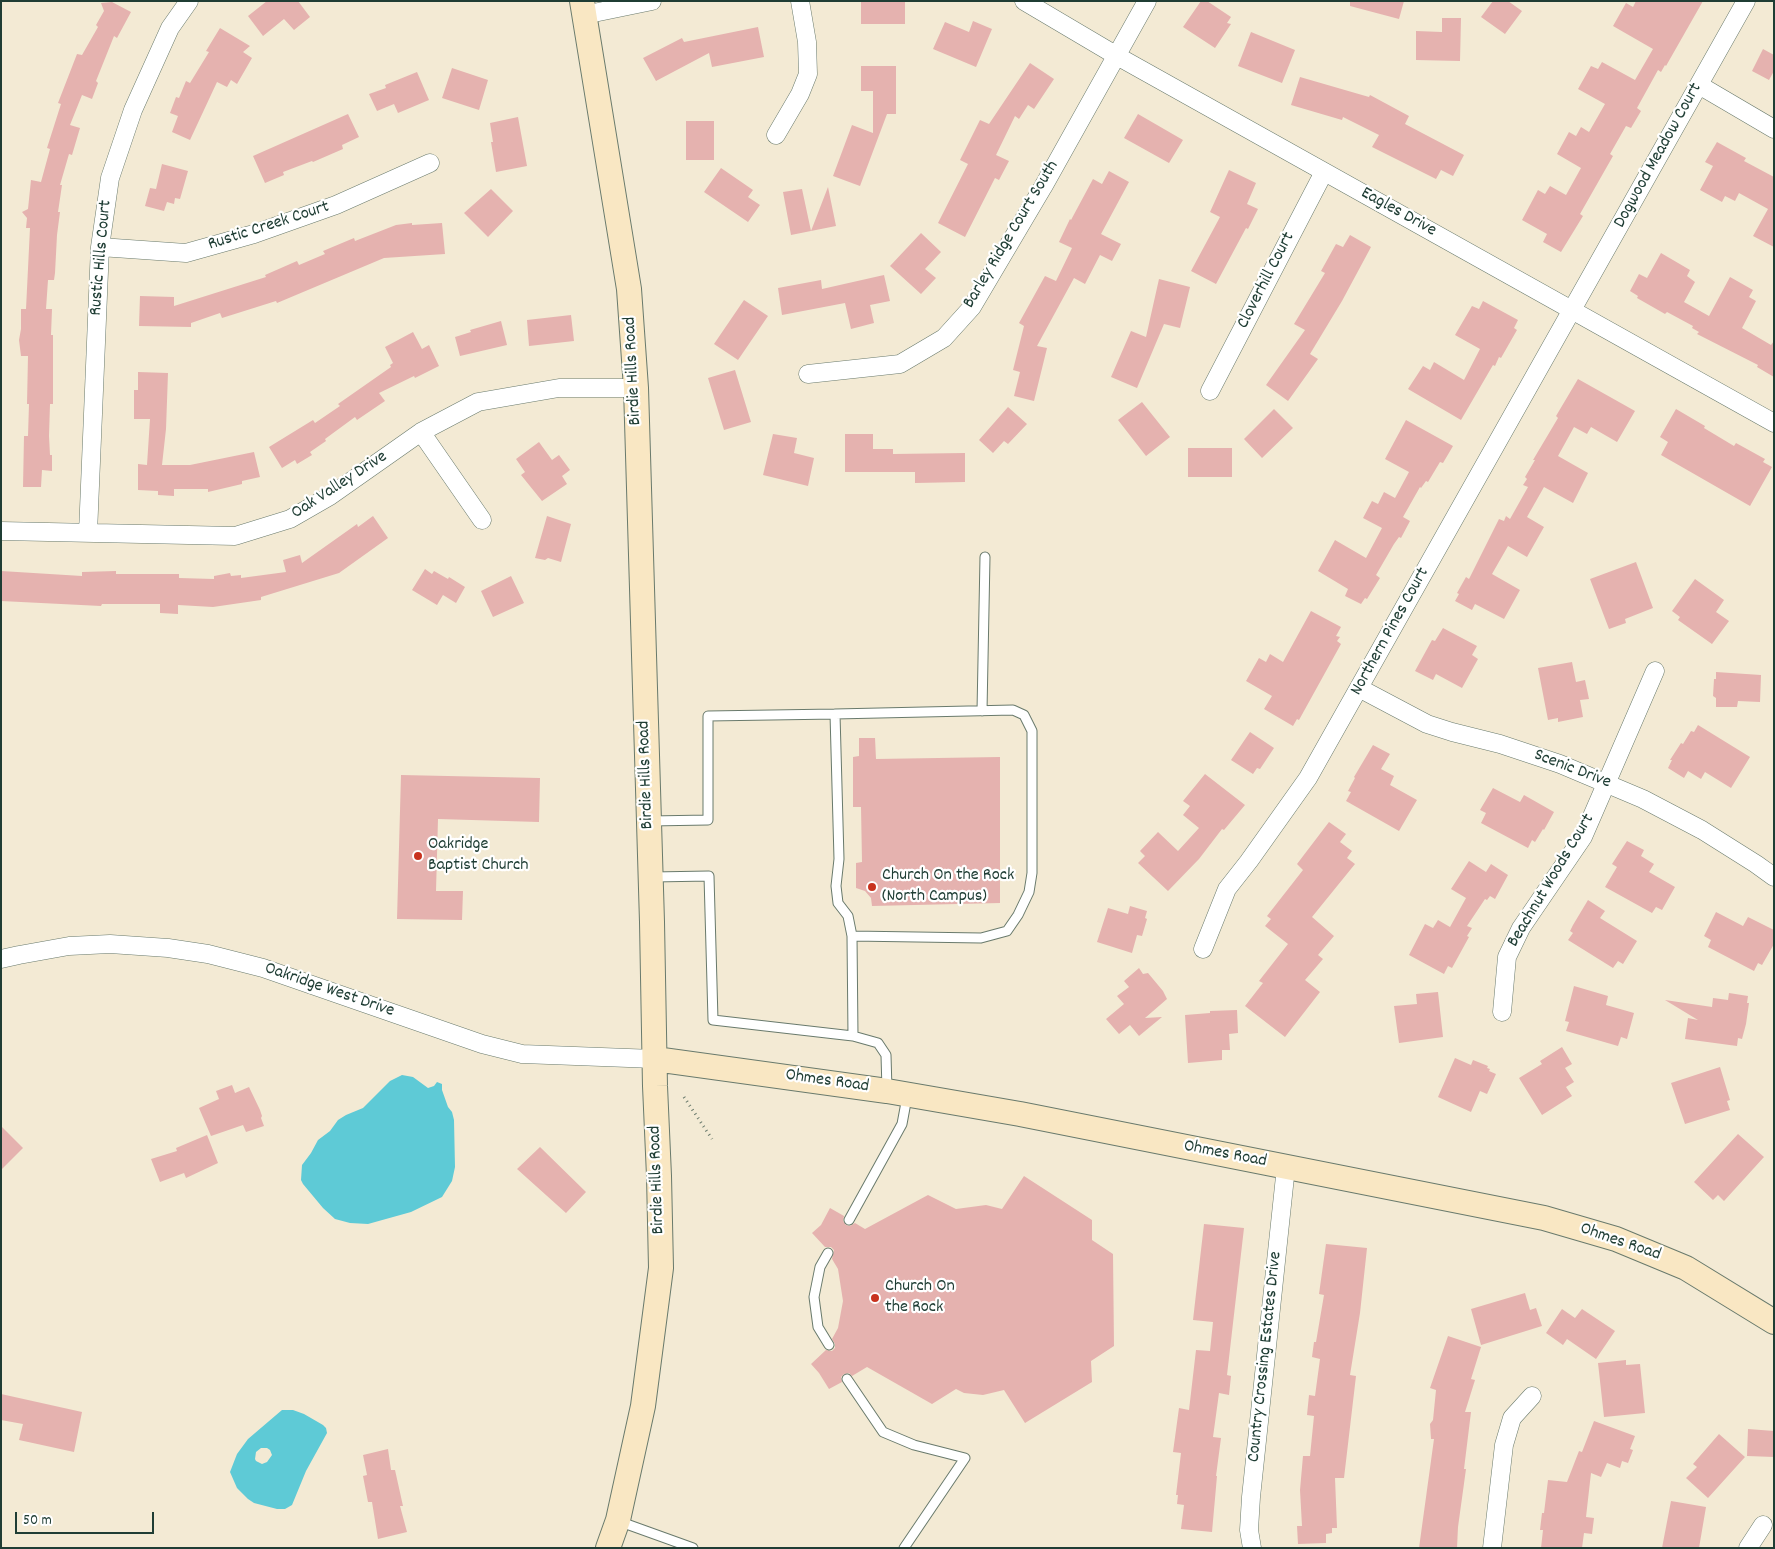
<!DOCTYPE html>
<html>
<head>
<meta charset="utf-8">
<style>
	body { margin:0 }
	#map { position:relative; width:1775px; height:1549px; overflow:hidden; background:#f3ead4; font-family:Dekko,sans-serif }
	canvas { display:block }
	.frame { position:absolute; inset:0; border:2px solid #1f3d34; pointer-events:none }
	.scale { position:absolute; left:15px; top:1512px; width:139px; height:22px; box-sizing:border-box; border:2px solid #1f3d34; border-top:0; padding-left:6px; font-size:15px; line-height:18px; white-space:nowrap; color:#1f3d34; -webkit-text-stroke:4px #fff; paint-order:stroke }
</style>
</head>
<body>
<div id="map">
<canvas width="1775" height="1549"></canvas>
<div class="frame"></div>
<div class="scale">50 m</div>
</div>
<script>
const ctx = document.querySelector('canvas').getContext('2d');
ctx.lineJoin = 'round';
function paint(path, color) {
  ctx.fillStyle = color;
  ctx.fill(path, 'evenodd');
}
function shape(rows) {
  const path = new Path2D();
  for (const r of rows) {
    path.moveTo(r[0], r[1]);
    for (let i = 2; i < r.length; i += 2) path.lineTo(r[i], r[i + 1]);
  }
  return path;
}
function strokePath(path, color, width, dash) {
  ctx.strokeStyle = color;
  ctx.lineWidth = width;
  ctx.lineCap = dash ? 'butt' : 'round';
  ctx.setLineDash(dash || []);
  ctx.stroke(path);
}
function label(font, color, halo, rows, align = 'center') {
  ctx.font = font + ' Dekko,sans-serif';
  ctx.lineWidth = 4.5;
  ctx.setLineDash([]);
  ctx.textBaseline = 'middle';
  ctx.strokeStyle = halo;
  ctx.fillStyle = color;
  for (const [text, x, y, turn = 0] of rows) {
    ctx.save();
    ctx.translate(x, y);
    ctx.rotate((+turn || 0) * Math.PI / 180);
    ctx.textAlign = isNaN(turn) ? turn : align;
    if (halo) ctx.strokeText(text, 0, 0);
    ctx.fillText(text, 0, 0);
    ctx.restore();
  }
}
const water = shape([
	[402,1075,413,1077,428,1088,434,1086,437,1082,442,1084,442,1090,448,1107,452,1112,454,1120,455,1167,452,1181,442,1197,411,1212,368,1224,350,1223,335,1219,323,1208,303,1184,301,1180,302,1165,311,1153,318,1140,330,1131,338,1120,346,1115,363,1108,390,1081],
	[282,1410,293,1410,304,1414,323,1425,326,1428,327,1433,306,1471,292,1505,285,1509,277,1509,254,1503,248,1499,237,1488,230,1472,237,1454,248,1439],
	[261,1448,267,1448,270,1450,272,1455,267,1462,262,1464,256,1461,255,1459,256,1452]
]);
const building = shape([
	[267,1,298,1,310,17,294,30,284,19,263,36,248,16],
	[861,1,905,1,905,24,861,24],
	[1201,1,1207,1,1231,17,1227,23,1231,24,1215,48,1183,27],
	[1350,1,1404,1,1399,19,1350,6],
	[1493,1,1508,1,1522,11,1505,34,1481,17],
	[1636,1,1703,1,1666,66,1665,65,1661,72,1658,70,1637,108,1641,111,1631,128,1626,126,1610,154,1613,156,1580,214,1583,216,1561,252,1543,242,1547,234,1522,220,1538,190,1545,194,1550,186,1566,195,1581,168,1557,154,1569,132,1576,136,1581,127,1589,132,1605,104,1578,89,1591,66,1598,69,1602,62,1635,80,1653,49,1613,26,1626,3,1633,7],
	[112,2,131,12,117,38,114,36,96,81,98,83,92,99,82,95,70,125,80,128,72,155,69,154,60,185,62,185,58,212,60,212,57,235,55,273,54,280,48,280,46,309,52,309,51,335,53,335,53,404,50,404,49,436,50,455,52,455,52,471,42,470,41,487,23,487,24,436,28,436,29,404,27,404,28,356,21,356,19,340,21,329,21,309,26,309,30,228,26,228,27,218,22,212,28,209,31,180,41,182,50,149,47,148,61,104,58,103,77,54,82,55,98,27,96,25,104,11,101,3],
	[1442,18,1461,18,1460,61,1416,60,1416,31,1442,32],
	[973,21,992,29,976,67,933,49,945,22,969,32],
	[758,27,764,57,712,67,709,53,656,81,643,58,682,38,684,42],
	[220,28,250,46,243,52,252,58,237,84,231,80,227,87,217,82,190,140,172,132,178,116,170,113,176,97,179,98,186,81,190,83,209,52,206,51],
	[1251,32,1295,50,1282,83,1238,66],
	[1763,49,1774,55,1774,71,1769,80,1752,71],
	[1030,63,1054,79,1034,109,1028,105,1019,119,1015,116,996,155,1009,161,999,180,995,178,965,237,938,223,968,164,960,160,980,120,989,124],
	[861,66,896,66,896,114,887,114,860,186,833,176,852,125,873,133,873,91,861,91],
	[452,68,488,80,479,110,442,98],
	[417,72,429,100,398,113,394,104,377,111,369,94,386,88,385,85],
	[1300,77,1369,97,1370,95,1409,116,1405,124,1464,155,1453,176,1441,170,1436,179,1372,147,1379,135,1343,117,1342,120,1291,105],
	[348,114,359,137,342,145,343,149,313,162,312,161,283,172,284,175,265,183,253,156],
	[1138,114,1183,140,1169,163,1124,138],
	[518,117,527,166,496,172,491,142,493,142,490,123],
	[686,121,714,121,714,160,686,160],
	[1717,142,1746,158,1744,161,1774,177,1774,247,1753,236,1768,209,1739,193,1735,201,1725,196,1722,202,1700,190,1713,166,1705,162],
	[162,164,188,171,180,199,175,198,174,204,167,202,164,211,145,206,150,188,156,189],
	[721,168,753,190,748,197,760,205,748,222,704,192],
	[1229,170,1256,183,1247,204,1258,209,1248,229,1246,228,1216,284,1191,271,1220,217,1210,212],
	[1109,171,1129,182,1101,234,1121,244,1112,261,1100,255,1085,284,1074,278,1037,346,1047,348,1034,401,1014,396,1020,372,1013,370,1024,326,1019,323,1045,276,1056,281,1072,248,1059,242,1070,219,1071,220,1093,179,1102,184],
	[828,187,836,226,811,231],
	[491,189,513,211,488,237,464,213],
	[802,189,811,231,791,235,783,192],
	[412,223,412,225,442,223,445,254,384,258,277,303,276,301,222,318,220,313,191,323,191,327,139,326,140,296,174,297,174,306,266,277,265,275,297,261,299,265,325,254,323,251,354,238,355,241,396,225],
	[921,233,941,252,925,269,936,278,921,294,890,266],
	[1350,235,1371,247,1342,301,1310,354,1318,359,1288,401,1266,385,1305,330,1294,324,1325,273,1321,271,1336,244,1343,247],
	[1661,253,1690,270,1687,276,1695,282,1684,302,1709,316,1730,277,1753,290,1749,297,1756,301,1742,328,1771,345,1774,341,1774,377,1757,367,1758,365,1697,334,1699,332,1692,328,1693,326,1667,312,1665,314,1637,298,1638,296,1630,291,1639,274,1647,278],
	[884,275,890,301,870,305,874,323,851,329,845,303,782,315,778,288,821,280,822,289],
	[1159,279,1190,287,1180,328,1164,324,1137,388,1111,377,1131,331,1146,337],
	[744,300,768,316,738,360,714,344],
	[1483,301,1518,320,1514,328,1517,330,1501,358,1499,357,1495,366,1493,365,1461,420,1408,389,1423,366,1430,370,1434,362,1464,380,1480,349,1455,335,1472,306,1479,309],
	[571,315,574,341,529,346,527,320],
	[501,321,507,345,460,356,455,337,471,332,470,330],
	[413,332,422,349,429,345,439,366,415,378,414,376,379,393,385,401,357,420,355,417,325,439,326,441,310,452,312,455,297,464,295,460,282,468,269,447,313,420,315,423,340,406,338,404,391,367,390,365,393,363,385,347],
	[735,370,751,422,724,430,708,378],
	[138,372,168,373,166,429,162,465,190,465,254,452,260,477,242,481,242,484,208,492,208,489,174,489,174,496,158,495,158,491,138,490,138,464,147,465,150,419,134,419,134,390,138,390],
	[1578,379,1635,411,1617,442,1591,427,1587,434,1574,427,1558,456,1588,473,1573,503,1544,487,1527,517,1544,527,1527,557,1508,546,1492,574,1520,590,1504,619,1475,604,1472,610,1455,601,1459,594,1457,593,1466,577,1469,579,1499,519,1504,521,1506,516,1510,519,1528,487,1523,485,1527,479,1525,477,1535,460,1533,460,1558,418,1556,416],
	[1142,402,1170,437,1146,456,1118,420],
	[1008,407,1027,424,1008,444,1004,441,993,453,979,440],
	[1274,409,1293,428,1262,458,1244,439],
	[1676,409,1705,426,1704,428,1734,446,1736,443,1765,459,1763,462,1772,467,1750,506,1661,455,1668,442,1660,437],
	[1406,420,1453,446,1443,463,1440,462,1428,482,1426,481,1421,488,1420,487,1403,517,1410,521,1401,538,1399,537,1394,544,1376,575,1380,578,1367,599,1365,598,1361,604,1345,596,1348,589,1318,571,1335,540,1366,558,1382,528,1363,518,1372,501,1378,504,1384,492,1395,498,1409,472,1385,459],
	[773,434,797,438,794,453,814,458,808,486,763,475],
	[845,434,873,434,873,449,893,449,893,454,965,453,965,482,915,483,915,472,845,472],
	[539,442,552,460,559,455,570,470,562,476,567,484,542,501,521,475,525,472,516,459],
	[1188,448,1232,448,1232,477,1188,477],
	[373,516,388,538,339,573,261,597,261,600,213,607,178,605,178,614,160,613,160,604,102,604,101,606,1,601,1,571,82,576,82,572,116,571,116,574,179,574,179,578,214,579,214,576,230,573,231,576,241,575,241,578,286,572,283,560,300,555,302,563,357,524,358,527],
	[547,516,571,524,561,562,548,558,545,560,535,558],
	[1636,562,1653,608,1625,619,1626,623,1609,629,1590,579],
	[425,569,432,574,434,571,448,579,449,577,465,587,456,603,443,595,437,605,412,590],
	[511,576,524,603,493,617,481,591],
	[1695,579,1724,600,1716,612,1729,621,1712,644,1678,620,1680,617,1672,611],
	[1311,611,1341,627,1336,636,1340,637,1337,641,1341,644,1299,720,1297,719,1293,726,1264,709,1272,696,1246,681,1259,658,1266,662,1270,654,1283,662],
	[1443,628,1477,646,1472,655,1478,659,1462,688,1436,674,1433,680,1415,671,1432,640,1435,641],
	[1572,662,1576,682,1585,680,1589,699,1580,700,1583,717,1558,722,1558,718,1548,720,1538,668],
	[1716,672,1761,675,1760,702,1738,701,1737,707,1716,707,1716,698,1713,696,1714,679,1716,679],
	[1698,725,1750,757,1731,788,1705,772,1701,779,1688,771,1684,778,1668,768,1672,760,1670,760,1681,743,1683,744,1691,731,1694,732],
	[1250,732,1274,748,1260,769,1257,768,1253,774,1231,760],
	[859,738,875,738,876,759,1000,757,1000,903,872,906,871,898,865,891,856,888,856,863,862,862,861,807,853,807,853,757,859,756],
	[1373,745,1390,754,1381,769,1394,776,1390,785,1417,800,1399,831,1346,801,1351,792,1348,791,1355,778,1354,777],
	[1205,774,1245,805,1224,830,1222,829,1199,859,1168,891,1138,863,1145,856,1140,851,1158,832,1178,851,1199,828,1183,815,1190,806,1183,801],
	[401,775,540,778,539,822,438,819,436,891,463,891,462,920,397,919],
	[1493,788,1520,802,1524,795,1554,812,1544,830,1543,829,1535,842,1532,840,1528,848,1481,823,1486,813,1480,810],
	[1329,822,1346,834,1340,842,1352,851,1347,858,1355,864,1312,917,1334,936,1318,955,1323,959,1305,980,1320,992,1285,1037,1245,1006,1263,983,1259,981,1288,944,1265,926,1271,919,1267,916,1303,870,1297,864],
	[1627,841,1644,850,1641,856,1654,864,1649,872,1675,887,1662,910,1656,907,1652,913,1605,887,1617,867,1612,864],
	[1469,861,1486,872,1491,864,1508,875,1495,899,1490,896,1487,900,1485,899,1467,926,1472,928,1467,936,1469,937,1452,968,1448,966,1444,974,1409,955,1425,924,1433,928,1438,920,1450,927,1466,898,1451,889],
	[1588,900,1605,911,1600,918,1637,941,1623,964,1618,961,1613,968,1568,940,1573,933,1570,931,1573,925],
	[1130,906,1147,911,1145,918,1147,919,1142,936,1137,935,1132,953,1097,942,1108,908,1128,914],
	[1716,912,1743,926,1748,917,1774,930,1774,944,1762,965,1758,963,1754,971,1708,947,1711,940,1704,936],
	[1139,968,1143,974,1148,973,1163,991,1167,999,1145,1018,1162,1017,1139,1036,1130,1025,1119,1034,1106,1019,1124,1004,1117,996,1129,987,1124,981],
	[1574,986,1608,996,1606,1005,1634,1013,1627,1039,1621,1037,1618,1046,1566,1031,1569,1022,1565,1021],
	[1438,992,1443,1037,1399,1043,1394,1006,1417,1004,1416,994],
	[1729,993,1748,996,1747,1003,1749,1003,1746,1024,1742,1039,1738,1038,1737,1046,1685,1039,1688,1018,1698,1020,1665,1000,1712,1007,1713,998,1728,1000],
	[1237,1010,1238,1033,1229,1034,1230,1050,1222,1050,1222,1060,1188,1063,1185,1015,1210,1013,1210,1011],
	[1562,1047,1572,1064,1565,1068,1574,1082,1566,1087,1572,1096,1542,1115,1519,1078,1542,1064,1540,1061],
	[1455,1058,1471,1065,1473,1060,1488,1066,1487,1068,1490,1069,1489,1071,1496,1074,1487,1094,1480,1091,1471,1112,1438,1097],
	[1720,1067,1730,1100,1727,1101,1730,1110,1685,1124,1671,1083],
	[232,1085,235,1093,249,1087,260,1110,262,1116,261,1118,264,1126,246,1132,243,1125,211,1136,199,1108,219,1099,216,1091],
	[1,1126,23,1148,1,1170],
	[1738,1134,1764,1157,1724,1201,1718,1195,1713,1200,1694,1182],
	[207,1135,218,1163,186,1178,184,1173,160,1182,151,1159,177,1151,176,1148],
	[540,1147,586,1192,566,1213,517,1169],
	[1024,1176,1092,1220,1092,1240,1113,1254,1114,1346,1091,1361,1092,1382,1025,1423,1004,1390,983,1395,964,1393,956,1389,932,1404,867,1367,852,1376,849,1373,844,1374,841,1377,842,1382,829,1389,819,1373,811,1364,826,1350,832,1351,835,1348,835,1344,832,1339,838,1328,843,1301,838,1269,832,1259,834,1250,831,1247,825,1247,812,1233,821,1225,830,1208,844,1216,843,1221,846,1225,850,1226,855,1223,865,1229,928,1195,956,1209,986,1205,1002,1209],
	[1204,1224,1244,1228,1227,1375,1231,1376,1229,1395,1219,1393,1213,1437,1221,1438,1216,1476,1217,1476,1212,1532,1181,1529,1184,1505,1177,1504,1178,1495,1176,1495,1181,1453,1173,1452,1179,1408,1189,1410,1196,1350,1210,1351,1213,1322,1193,1320],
	[1326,1244,1367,1248,1360,1313,1350,1375,1356,1376,1344,1478,1335,1478,1337,1528,1332,1528,1332,1533,1326,1534,1326,1543,1298,1544,1297,1526,1302,1526,1300,1490,1303,1456,1310,1456,1314,1416,1307,1415,1309,1395,1315,1396,1320,1359,1312,1357,1314,1342,1316,1342,1324,1295,1319,1294],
	[1525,1293,1530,1310,1536,1308,1542,1326,1481,1345,1471,1309],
	[1562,1309,1575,1318,1582,1309,1615,1331,1596,1359,1567,1339,1563,1345,1546,1333],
	[1448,1336,1481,1347,1471,1379,1475,1380,1465,1412,1471,1412,1464,1469,1466,1469,1458,1527,1457,1548,1419,1548,1434,1439,1431,1439,1430,1424,1433,1420,1436,1390,1430,1388],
	[1626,1360,1626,1365,1640,1364,1645,1413,1604,1417,1598,1363],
	[1,1394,82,1412,74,1452,19,1440,23,1424,1,1420],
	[1594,1421,1635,1436,1630,1449,1633,1450,1628,1463,1622,1461,1620,1468,1607,1463,1601,1477,1591,1473,1586,1517,1594,1518,1592,1534,1584,1533,1582,1548,1541,1548,1543,1530,1540,1530,1542,1513,1544,1513,1548,1480,1567,1482,1579,1451,1582,1452],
	[1748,1429,1774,1431,1774,1457,1747,1456],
	[1719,1434,1745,1457,1708,1498,1686,1478,1697,1467,1693,1464],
	[388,1449,391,1470,395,1470,403,1506,400,1506,407,1532,378,1539,372,1502,368,1502,363,1476,367,1475,363,1455],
	[1671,1501,1706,1507,1699,1548,1662,1548]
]);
const path = shape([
	[684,1097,712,1139]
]);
const service = shape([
	[982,711,985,557],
	[835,714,1013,710,1024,715,1032,731,1032,873,1029,892,1018,915,1007,931,981,938,852,936],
	[650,821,708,820,708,716,835,714,839,859,836,886,838,903,848,916,852,936,853,1036],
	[653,877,709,876,713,1020,853,1036,878,1043,886,1055,887,1090],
	[849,1220,902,1124,907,1097],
	[828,1253,820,1267,814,1297,818,1327,829,1345],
	[847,1379,883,1432,914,1445,965,1458,904,1548],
	[618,1521,693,1548]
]);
const minor = shape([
	[1024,1,1117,56,1774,423],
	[584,15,652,1],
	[1699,85,1774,129],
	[776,135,800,94,808,74,807,42,800,1],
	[100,247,186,253,254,234,336,205,430,163],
	[808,374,900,364,944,338,972,307,1043,187,1147,1],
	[1210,391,1324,172],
	[421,432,482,520],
	[1,531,235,536,290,519,330,496,421,432,478,402,559,388,636,388],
	[88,533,100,247,110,178,133,110,170,28,189,1],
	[1359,688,1427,724,1452,732,1500,744,1560,764,1643,799,1702,830,1756,864,1774,877],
	[1203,949,1227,889,1249,861,1308,778,1746,1],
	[1,959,19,955,69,946,110,944,168,948,208,954,263,968,482,1044,522,1054,655,1059],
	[1502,1012,1507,957,1521,928,1583,837,1655,671],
	[1252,1548,1249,1530,1251,1497,1286,1167],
	[1492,1548,1504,1445,1512,1418,1532,1396],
	[1748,1548,1763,1525]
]);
const secondary = shape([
	[582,1,629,289,636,388,652,922,655,1086,659,1176,661,1268,643,1406,618,1520,608,1548],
	[655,1059,887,1091,1020,1114,1544,1218,1616,1239,1686,1268,1774,1322]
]);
const markers = [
	[418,856,5,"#c8321e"],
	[872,887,5,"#c8321e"],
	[875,1298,5,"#c8321e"]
];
const streetNames = [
	["Dogwood Meadow Court",1659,156,-61],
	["Eagles Drive",1398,213,29],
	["Rustic Creek Court",269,227,-18],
	["Barley Ridge Court South",1012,235,-59],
	["Rustic Hills Court",102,258,-85],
	["Cloverhill Court",1267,281,-63],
	["Birdie Hills Road",634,371,-93],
	["Oak Valley Drive",340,486,-33],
	["Northern Pines Court",1391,632,-61],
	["Scenic Drive",1572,770,21],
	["Birdie Hills Road",647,775,-92],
	["Beachnut Woods Court",1552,881,-59],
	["Oakridge West Drive",329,991,19],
	["Ohmes Road",827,1082,8],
	["Ohmes Road",1225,1155,11],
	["Birdie Hills Road",658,1180,-92],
	["Ohmes Road",1620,1243,19],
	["Country Crossing Estates Drive",1266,1357,-84]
];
const poiNames = [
	["Oakridge",428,846],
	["Baptist Church",428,867],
	["Church On the Rock",882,877],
	["(North Campus)",882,898],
	["Church On",885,1288],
	["the Rock",885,1309]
];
paint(water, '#5ecad6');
paint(building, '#e5b2af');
strokePath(service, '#697a6c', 11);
strokePath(minor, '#697a6c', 19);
strokePath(secondary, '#697a6c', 26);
strokePath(path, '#697a6c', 3, [1, 4]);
strokePath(service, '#fff', 9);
strokePath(minor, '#fff', 18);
strokePath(secondary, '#f9e7c3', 24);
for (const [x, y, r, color] of markers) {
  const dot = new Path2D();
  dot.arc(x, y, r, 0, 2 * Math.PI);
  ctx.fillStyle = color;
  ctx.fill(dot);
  strokePath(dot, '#fff', 2);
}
label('18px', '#1f3d34', '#fff', streetNames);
label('18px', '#1f3d34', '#fff', poiNames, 'left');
</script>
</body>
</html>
